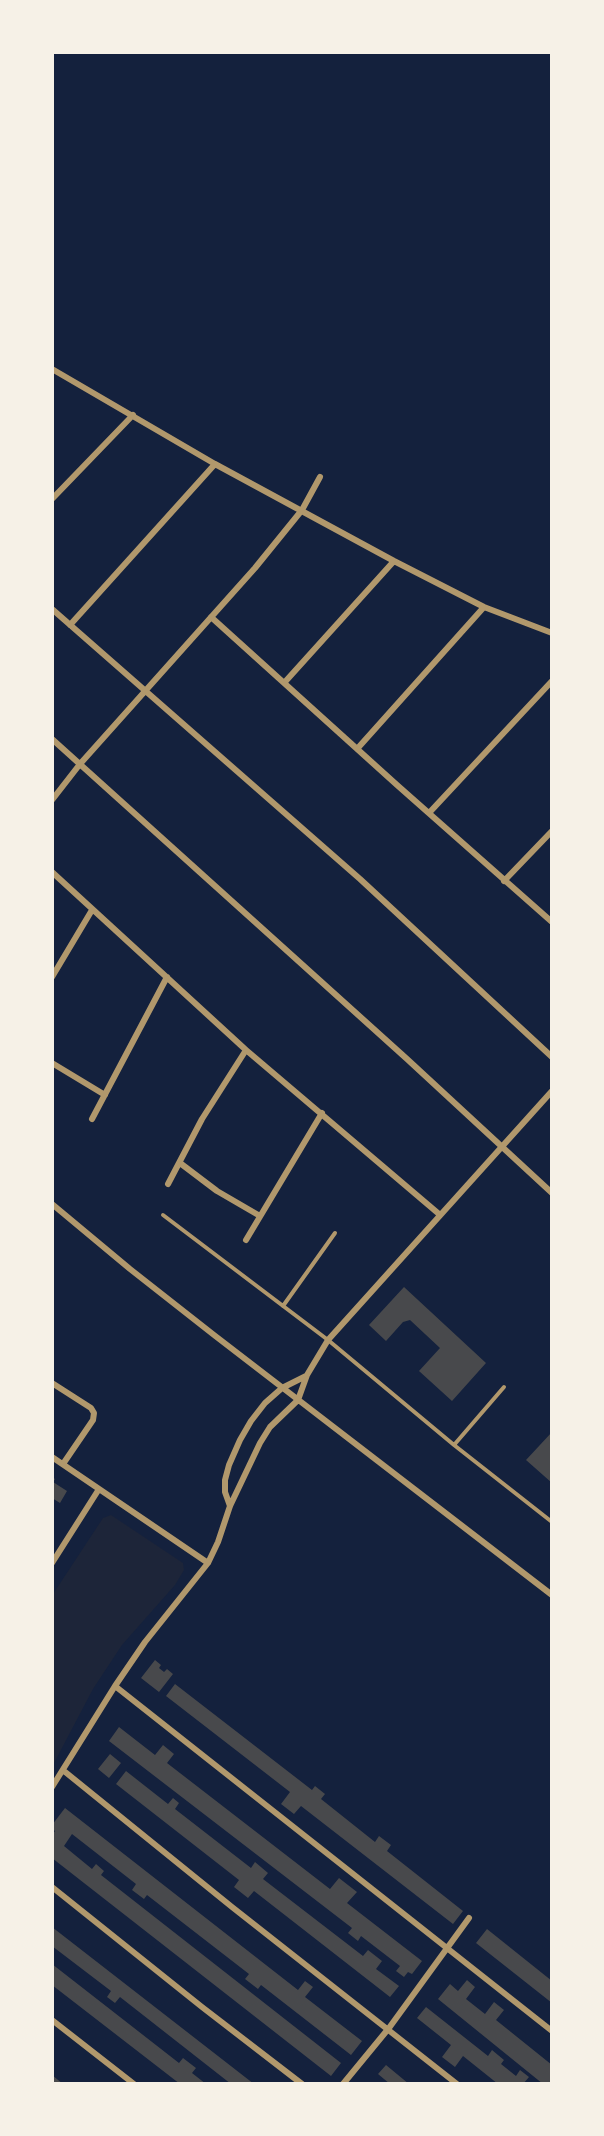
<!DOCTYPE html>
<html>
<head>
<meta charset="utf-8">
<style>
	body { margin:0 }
	#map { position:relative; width:604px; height:2136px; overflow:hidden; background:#14213d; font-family:Cabin,sans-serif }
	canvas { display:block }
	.frame { position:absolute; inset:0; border:54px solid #f6f1e7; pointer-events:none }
</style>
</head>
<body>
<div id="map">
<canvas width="604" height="2136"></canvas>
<div class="frame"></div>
</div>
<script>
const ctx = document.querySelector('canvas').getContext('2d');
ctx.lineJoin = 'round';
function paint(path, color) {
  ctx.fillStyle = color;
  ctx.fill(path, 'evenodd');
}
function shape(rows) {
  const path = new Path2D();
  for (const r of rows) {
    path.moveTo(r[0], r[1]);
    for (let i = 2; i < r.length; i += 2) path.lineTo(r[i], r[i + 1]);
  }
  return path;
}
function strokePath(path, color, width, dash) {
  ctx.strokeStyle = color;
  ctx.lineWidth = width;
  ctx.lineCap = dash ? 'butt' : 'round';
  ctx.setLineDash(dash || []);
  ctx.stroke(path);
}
const green = shape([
	[111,1515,183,1563,184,1570,175,1585,122,1645,93,1689,53,1765,53,1594,103,1518]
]);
const building = shape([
	[404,1287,486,1363,452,1401,419,1371,440,1348,410,1320,403,1322,386,1341,369,1325],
	[552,1432,552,1483,526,1460],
	[52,1477,55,1479,53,1482,67,1491,60,1503,52,1498],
	[155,1660,161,1665,159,1668,164,1672,167,1669,173,1674,159,1692,141,1678],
	[175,1684,312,1790,315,1786,325,1794,321,1799,375,1842,379,1836,391,1845,387,1851,463,1911,453,1924,301,1806,294,1814,281,1804,290,1792,166,1696],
	[119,1727,155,1755,163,1745,174,1754,167,1763,330,1889,339,1878,357,1892,347,1903,422,1961,412,1974,408,1972,404,1977,396,1971,400,1966,361,1936,358,1941,348,1933,352,1928,109,1741],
	[110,1754,121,1763,109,1778,98,1769],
	[126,1771,168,1804,173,1798,179,1803,175,1809,251,1868,255,1862,268,1873,263,1879,363,1956,368,1950,382,1961,376,1969,399,1986,390,1997,254,1891,248,1898,234,1887,239,1880,116,1784],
	[65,1808,298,1990,305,1981,313,1987,305,1997,362,2041,351,2055,261,1985,258,1989,245,1979,249,1974,147,1895,144,1899,132,1890,136,1884,72,1834,64,1846,92,1869,96,1864,104,1871,101,1875,341,2063,331,2076,52,1858,52,1835,55,1831,52,1829,52,1825],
	[52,1927,254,2084,231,2084,120,1997,115,2003,107,1997,111,1991,52,1946],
	[487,1929,552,1981,552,2003,476,1943],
	[52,1964,179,2063,183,2058,196,2068,192,2073,206,2084,180,2084,52,1985],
	[467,1980,475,1987,466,1999,485,2014,494,2002,504,2010,496,2020,552,2065,552,2084,543,2084,438,1999,450,1984,458,1991],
	[426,2007,488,2056,492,2050,504,2060,501,2064,516,2076,520,2070,529,2077,523,2084,498,2084,463,2056,455,2067,442,2057,451,2045,417,2018],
	[386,2065,409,2084,390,2084,378,2074],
	[52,2075,63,2084,52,2084]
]);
const service = shape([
	[163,1215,328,1340,454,1445,552,1522],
	[283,1306,335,1233],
	[454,1445,504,1387]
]);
const minor = shape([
	[52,369,215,464,394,561,484,607,552,633],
	[52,499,133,415],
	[52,609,360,879,552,1057],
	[211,617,397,785,552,922],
	[70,625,215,464],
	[284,683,394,561],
	[52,739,407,1059,552,1193],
	[357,749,484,607],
	[52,800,80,764,255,568,302,510,320,477],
	[429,813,552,681],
	[52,872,246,1050,439,1214],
	[504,881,552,831],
	[52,977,92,910],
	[52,1063,105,1095],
	[92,1119,167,977],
	[180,1163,217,1191,260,1216],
	[168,1184,202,1119,246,1050],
	[52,1204,130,1269,214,1335,552,1595],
	[246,1240,322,1113],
	[52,1383,91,1408,94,1413,93,1420,63,1464],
	[52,1457,208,1563],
	[230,1506,225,1492,225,1480,229,1465,240,1440,251,1421,265,1403,282,1388,306,1376],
	[52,1563,99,1489],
	[115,1686,552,2031],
	[64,1771,232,1907,457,2084],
	[52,1787,115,1686,145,1642,208,1563,218,1542,230,1506,260,1443,270,1427,298,1400,307,1375,328,1340,552,1091],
	[52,1887,202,2007,302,2084],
	[52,2020,134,2084],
	[343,2084,389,2028,469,1918]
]);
paint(green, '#1d2539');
paint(building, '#48494c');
strokePath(service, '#b1986c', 4);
strokePath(minor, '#b1986c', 6);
</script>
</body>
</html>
